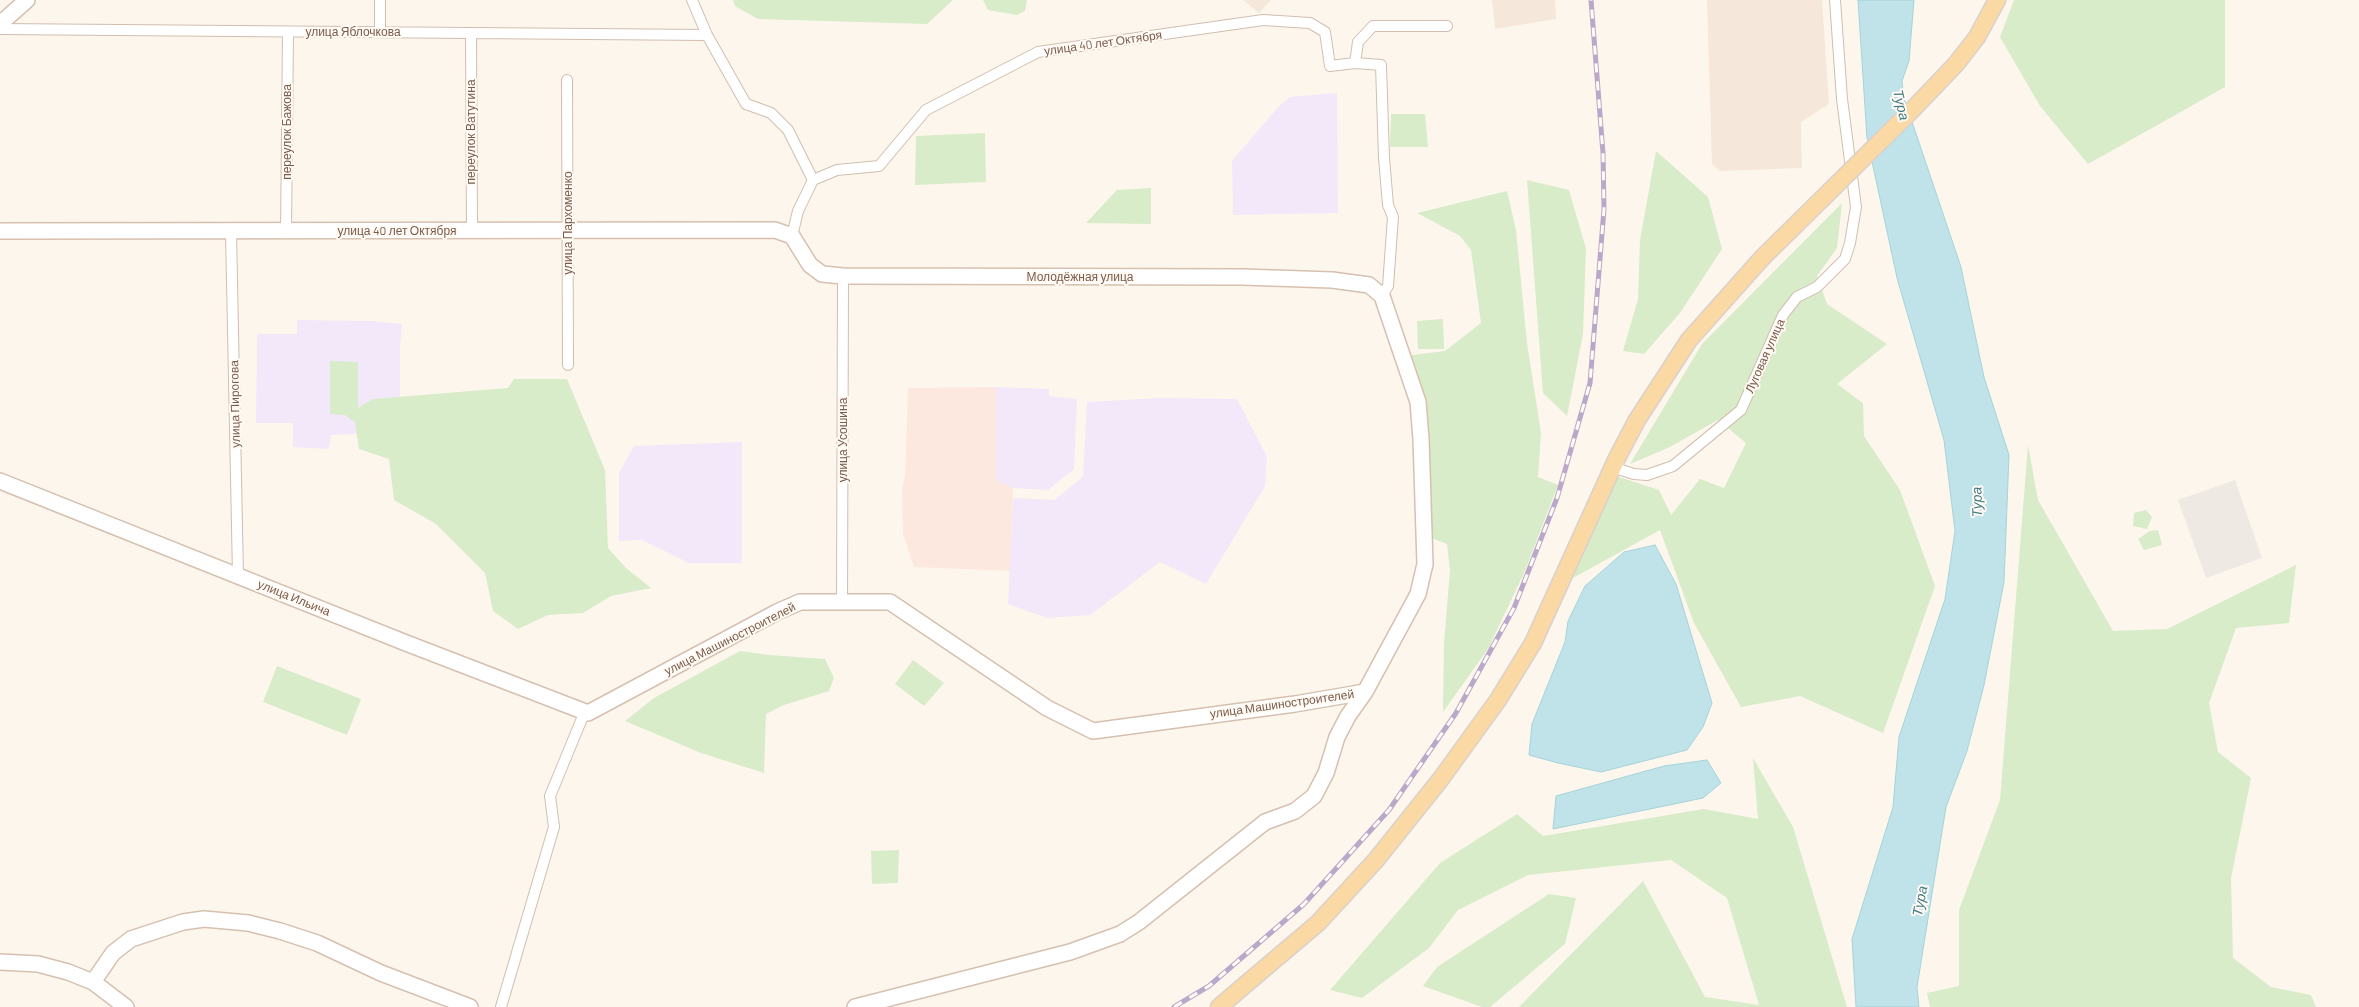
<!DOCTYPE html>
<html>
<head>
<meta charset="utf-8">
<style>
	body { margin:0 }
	canvas { display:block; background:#fdf6ec }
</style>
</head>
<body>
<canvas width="2359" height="1007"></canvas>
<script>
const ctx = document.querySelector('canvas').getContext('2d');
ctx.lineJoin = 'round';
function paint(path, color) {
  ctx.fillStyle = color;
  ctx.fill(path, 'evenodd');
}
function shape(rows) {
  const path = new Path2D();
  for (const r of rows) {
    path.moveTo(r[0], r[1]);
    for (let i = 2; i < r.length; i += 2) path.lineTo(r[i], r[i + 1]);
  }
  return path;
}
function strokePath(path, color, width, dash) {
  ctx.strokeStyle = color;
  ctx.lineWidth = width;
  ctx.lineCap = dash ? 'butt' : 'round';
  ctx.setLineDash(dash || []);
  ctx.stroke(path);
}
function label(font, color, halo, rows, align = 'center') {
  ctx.font = font + ' Barlow,sans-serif';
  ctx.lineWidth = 4;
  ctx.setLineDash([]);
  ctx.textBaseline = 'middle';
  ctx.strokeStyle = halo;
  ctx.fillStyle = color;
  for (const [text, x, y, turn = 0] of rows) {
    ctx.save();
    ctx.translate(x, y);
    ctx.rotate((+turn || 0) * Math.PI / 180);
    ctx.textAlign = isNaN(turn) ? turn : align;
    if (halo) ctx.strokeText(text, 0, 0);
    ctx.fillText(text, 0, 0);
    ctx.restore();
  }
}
const residential = shape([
	[1243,0,1271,0,1259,13],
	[1492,0,1555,0,1556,19,1495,29],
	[1707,0,1822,0,1829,104,1801,122,1802,168,1720,171,1712,164]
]);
const commercial = shape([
	[996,387,996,480,1013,488,1010,571,914,567,903,534,902,491,905,475,908,388]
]);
const industrial = shape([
	[2235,480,2262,558,2206,578,2178,500]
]);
const education = shape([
	[1337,93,1338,213,1233,215,1232,161,1278,107,1290,97],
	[297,320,374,321,402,324,400,346,400,401,383,433,331,435,329,449,293,447,293,423,256,423,257,334,297,334],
	[996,387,1049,389,1049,396,1077,399,1074,469,1048,490,1013,488,996,480],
	[1158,398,1237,399,1267,457,1265,486,1206,584,1160,562,1090,615,1047,618,1008,604,1013,498,1054,500,1083,477,1087,402],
	[742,442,742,563,689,563,642,540,619,541,619,473,634,446]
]);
const green = shape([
	[733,0,953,0,927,24,758,19,735,6],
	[983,0,1027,0,1025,11,1017,15,988,10],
	[2014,0,2225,0,2225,87,2088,164,2040,106,2000,37],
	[1391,114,1425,114,1428,147,1390,147],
	[985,133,986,182,915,185,916,136],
	[1656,151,1708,197,1722,249,1680,313,1644,354,1623,351,1638,299,1640,240],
	[1527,180,1569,190,1586,249,1583,334,1567,416,1543,393],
	[1151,188,1151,224,1086,223,1117,190],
	[1507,191,1516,230,1527,343,1541,433,1538,477,1558,485,1525,571,1488,649,1443,712,1444,643,1450,570,1447,544,1429,537,1428,411,1405,356,1445,351,1481,323,1471,250,1460,236,1417,213],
	[1842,203,1837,248,1817,276,1827,304,1887,344,1837,384,1863,403,1864,436,1900,490,1935,586,1883,733,1800,696,1741,707,1694,623,1660,530,1573,578,1616,476,1659,490,1671,515,1700,479,1724,488,1746,443,1718,420,1668,448,1630,464,1702,344],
	[1443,319,1444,349,1418,349,1417,321],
	[330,361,358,362,358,408,373,399,508,388,514,379,567,379,605,470,608,548,626,568,651,588,611,596,583,613,548,615,518,629,493,611,485,573,436,524,394,500,389,459,359,449,355,422,345,415,330,414],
	[2028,445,2038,500,2113,631,2167,629,2296,565,2289,623,2236,628,2209,703,2218,752,2251,778,2231,878,2233,958,2271,987,2311,995,2316,1007,1930,1007,1927,993,1959,986,1959,910,2000,800],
	[2146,510,2152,517,2147,529,2133,526,2134,513],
	[2158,530,2162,545,2144,550,2138,539,2150,531],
	[740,651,769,655,825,659,834,678,829,691,784,705,766,714,764,773,701,753,625,721,654,698],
	[913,660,944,683,924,706,895,684],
	[277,666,361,699,347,735,263,702],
	[1753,758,1793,827,1847,1007,1519,1007,1643,881,1705,997,1759,1005,1727,898,1671,860,1528,875,1458,910,1429,948,1362,998,1330,990,1440,863,1517,814,1543,836,1704,809,1758,819],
	[899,850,898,883,872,884,871,851],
	[1549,894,1576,898,1565,944,1490,1007,1482,1007,1423,986,1437,967]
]);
const water = shape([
	[1858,0,1914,0,1909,61,1902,81,1904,98,1961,267,1984,377,2009,455,2004,582,1984,685,1967,751,1946,807,1917,987,1919,1007,1856,1007,1852,939,1893,807,1899,737,1945,599,1955,531,1944,440,1897,278,1867,138,1858,0],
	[1655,545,1676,584,1712,703,1703,727,1687,750,1601,772,1558,763,1529,755,1532,724,1565,642,1568,621,1585,586,1624,552,1655,545],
	[1707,760,1721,783,1703,798,1553,829,1556,796,1664,766,1707,760]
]);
const street = shape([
	[380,0,380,32],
	[692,0,707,35,746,104,771,113,788,130,813,180],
	[0,29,707,35],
	[471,33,472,231],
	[1355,63,1358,42,1373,26,1447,26],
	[567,80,568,365],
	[813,180,837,170,879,166,926,110,1038,52,1263,20,1310,23,1325,32,1330,66,1355,63,1381,65,1384,158,1388,205,1393,217,1388,286,1382,296],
	[231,232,238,576],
	[286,232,288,32],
	[792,236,798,211,813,180],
	[1612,467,1634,474,1647,475,1673,466,1741,410,1783,315,1797,297,1817,287,1845,259,1850,243,1856,207,1842,99,1835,0],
	[842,603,843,276],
	[501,1007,554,827,550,796,583,716,588,713]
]);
const secondary = shape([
	[0,24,27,0],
	[0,231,775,230,792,236,810,265,822,274,843,276,1243,277,1332,280,1369,285,1382,296,1418,402,1421,439,1425,564,1418,594,1365,692,1295,704,1093,731,1047,708,890,602,800,602,777,612,588,713,406,643,0,481],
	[0,962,38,964,68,972,93,982,126,1007],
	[93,982,113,953,131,939,183,922,204,919,248,923,280,931,317,943,381,973,470,1007],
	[855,1007,1070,952,1120,934,1139,922,1265,822,1295,811,1314,796,1326,773,1337,737,1348,716,1365,692]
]);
const primary = shape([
	[1956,64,1977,37,1997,0],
	[1219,1007,1318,923,1376,860,1440,780,1498,700,1533,643,1617,458,1637,420,1689,340,1762,258,1827,194]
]);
const rail = shape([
	[1174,1007,1209,986,1304,904,1389,810,1456,713,1514,608,1557,498,1590,383,1604,209,1603,153,1591,0]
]);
const primaryBridge = shape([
	[1827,194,1913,109,1956,64]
]);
const streetNames = [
	["улица Яблочкова",353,32],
	["улица 40 лет Октября",1103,43,-8],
	["переулок Бажова",287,132,-90],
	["переулок Ватутина",471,132,-90],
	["улица Пархоменко",568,223,-90],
	["улица 40 лет Октября",397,231],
	["Молодёжная улица",1080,277],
	["Луговая улица",1765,356,-66],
	["улица Пирогова",235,404,-91],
	["улица Усошина",843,440,-90],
	["улица Ильича",294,598,22],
	["улица Машиностроителей",730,639,-27],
	["улица Машиностроителей",1282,704,-8]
];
const waterNames = [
	["Тура",1901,105,77],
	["Тура",1977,502,-91],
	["Тура",1920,901,-79]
];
paint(residential, '#f5e8da');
paint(commercial, '#fde8e0');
paint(industrial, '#efe9e4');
paint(education, '#f3e8fa');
paint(green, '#d8ecc9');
paint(water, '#bfe3e8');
strokePath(water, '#a5d3da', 1);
strokePath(street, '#d1beb0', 12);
strokePath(secondary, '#d6c0b0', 18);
strokePath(primary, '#dad1cd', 19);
strokePath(street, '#fff', 10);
strokePath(secondary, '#fff', 15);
strokePath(primary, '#fbd9a5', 16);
strokePath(rail, '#b9a8c9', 5);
strokePath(rail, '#fffaf3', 3, [9]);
strokePath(primaryBridge, '#dad1cd', 19, []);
strokePath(primaryBridge, '#fbd9a5', 16);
label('12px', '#7a5c4d', '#fffaf3', streetNames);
label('italic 14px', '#437c86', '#fffaf3', waterNames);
</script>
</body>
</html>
